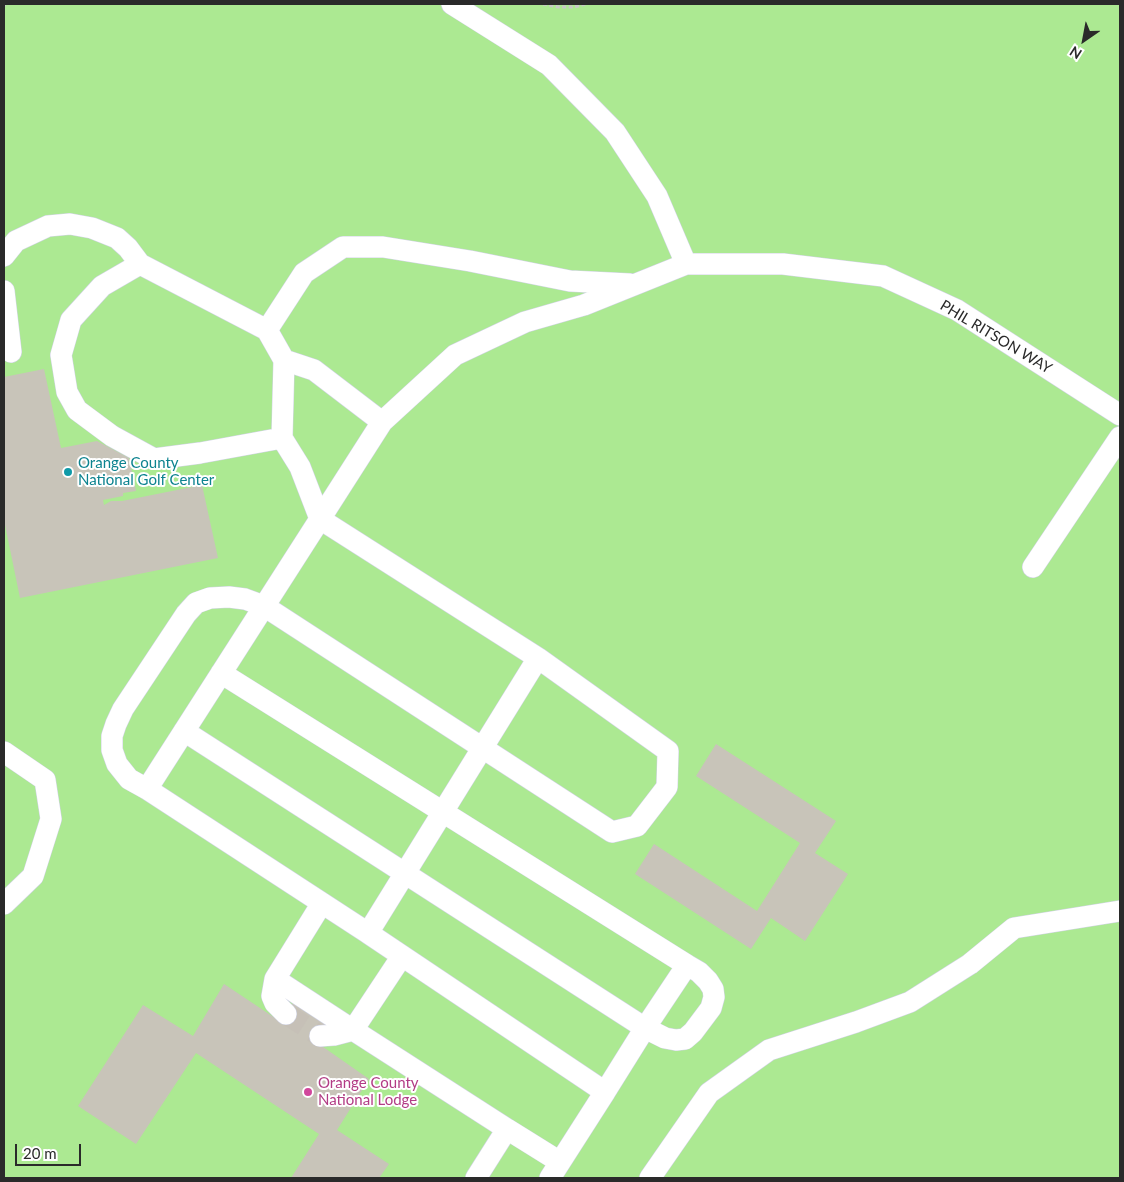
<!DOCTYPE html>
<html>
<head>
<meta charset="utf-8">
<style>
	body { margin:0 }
	#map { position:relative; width:1124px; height:1182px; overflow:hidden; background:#ede6da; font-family:Lato,sans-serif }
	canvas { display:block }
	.frame { position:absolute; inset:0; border:5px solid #2a2a2a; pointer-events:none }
	.north { position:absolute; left:1059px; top:15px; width:50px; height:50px; -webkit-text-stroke:4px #fff; paint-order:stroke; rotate:213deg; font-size:14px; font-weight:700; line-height:20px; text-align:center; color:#2a2a2a }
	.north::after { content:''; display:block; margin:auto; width:18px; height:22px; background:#2a2a2a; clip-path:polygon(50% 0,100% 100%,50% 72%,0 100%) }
	.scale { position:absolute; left:15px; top:1144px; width:66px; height:22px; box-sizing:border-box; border:2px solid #2a2a2a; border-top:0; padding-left:6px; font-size:15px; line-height:18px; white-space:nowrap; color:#2a2a2a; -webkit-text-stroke:4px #fff; paint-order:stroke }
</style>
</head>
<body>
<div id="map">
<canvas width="1124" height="1182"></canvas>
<div class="frame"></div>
<div class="north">N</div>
<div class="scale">20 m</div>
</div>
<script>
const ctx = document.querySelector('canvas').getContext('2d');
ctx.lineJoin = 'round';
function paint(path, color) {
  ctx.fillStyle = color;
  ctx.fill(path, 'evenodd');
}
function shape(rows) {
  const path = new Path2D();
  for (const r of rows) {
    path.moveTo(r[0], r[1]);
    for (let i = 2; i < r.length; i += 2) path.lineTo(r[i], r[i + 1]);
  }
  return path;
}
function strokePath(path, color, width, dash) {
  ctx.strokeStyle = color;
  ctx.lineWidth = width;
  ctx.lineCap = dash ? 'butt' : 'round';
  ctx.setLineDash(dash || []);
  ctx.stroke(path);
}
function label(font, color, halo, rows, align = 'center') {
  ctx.font = font + ' Lato,sans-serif';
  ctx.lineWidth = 4;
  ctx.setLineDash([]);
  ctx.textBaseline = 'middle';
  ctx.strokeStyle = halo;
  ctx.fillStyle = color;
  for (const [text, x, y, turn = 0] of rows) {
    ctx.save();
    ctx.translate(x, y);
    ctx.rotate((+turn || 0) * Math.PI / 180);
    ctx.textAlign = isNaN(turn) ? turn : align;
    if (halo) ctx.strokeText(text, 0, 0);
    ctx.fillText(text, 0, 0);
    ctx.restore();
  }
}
const green = shape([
	[4,4,1120,4,1120,1178,4,1178]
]);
const building = shape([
	[44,369,61,448,97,441,129,458,136,491,123,493,123,496,103,500,104,505,111,501,122,501,202,485,218,558,20,598,4,520,4,377],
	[716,744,836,821,815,853,848,874,805,941,771,918,751,949,635,874,654,844,757,911,800,843,696,776],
	[224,984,281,1022,293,1003,327,1025,316,1042,369,1079,337,1130,389,1164,379,1178,291,1178,319,1134,196,1053,136,1144,78,1106,143,1005,193,1036]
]);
const minorTunnel = shape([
	[286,1014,320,1036]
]);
const path = shape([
	[543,4,558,7,574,7,586,4],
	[4,6,5,4]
]);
const minor = shape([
	[452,4,549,65,615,132,657,196,686,264],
	[4,256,16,241,48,226,70,224,92,228,117,238,128,248,140,264],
	[4,291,11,352],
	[267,330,304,273,343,247,383,247,470,261,570,281,630,284],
	[284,360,314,370,382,422],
	[282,438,284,360,267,330,140,264,102,286,71,320,61,355,67,392,77,410,112,436,154,459,200,453,282,438,300,467,320,519,538,658,368,933,147,789,320,519,382,422,455,355,525,322,584,305,686,264,783,264,883,276,957,310,1120,415],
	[1033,567,1120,437],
	[221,673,687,965,645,1028,605,1092,368,933],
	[184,731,645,1028,665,1038,676,1040,685,1039,693,1032,711,1008,714,997,713,989,708,981,699,972,687,965],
	[4,752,45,780,51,819,33,876,4,904],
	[147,789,129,779,117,764,112,750,112,736,116,724,123,709,186,614,196,603,210,598,229,597,245,599,264,606,612,832,637,826,667,787,668,751,538,658],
	[322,903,275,979,353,1030],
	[402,956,353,1030,507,1129,476,1178],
	[275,979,272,996,275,1003,286,1014],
	[320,1036,334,1035,353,1030],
	[507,1129,560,1162],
	[550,1178,605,1092],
	[650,1178,709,1093,769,1050,856,1022,910,1002,970,964,1014,928,1120,911]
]);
const markers = [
	[68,472,5,"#0f9aa8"],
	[308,1092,5,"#d1479c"]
];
const streetNames = [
	["PHIL RITSON WAY",996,337,31]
];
const cultureNames = [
	["Orange County",78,463],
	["National Golf Center",78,480]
];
const hotelNames = [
	["Orange County",318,1083],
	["National Lodge",318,1100]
];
paint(green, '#ace992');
paint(building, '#c8c4b9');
strokePath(minorTunnel, '#c6c0b7', 21, [21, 11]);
strokePath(minor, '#d0d3e4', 22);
strokePath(path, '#c8c8c8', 3, [4, 2.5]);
strokePath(minor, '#fff', 21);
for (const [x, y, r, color] of markers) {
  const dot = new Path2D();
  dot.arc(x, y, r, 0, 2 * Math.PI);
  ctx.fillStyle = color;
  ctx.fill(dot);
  strokePath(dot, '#fff', 2);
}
label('15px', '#2a2a2a', '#fff', streetNames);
label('15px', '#0d838f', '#fff', cultureNames, 'left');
label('15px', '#b23c85', '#fff', hotelNames, 'left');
</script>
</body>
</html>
